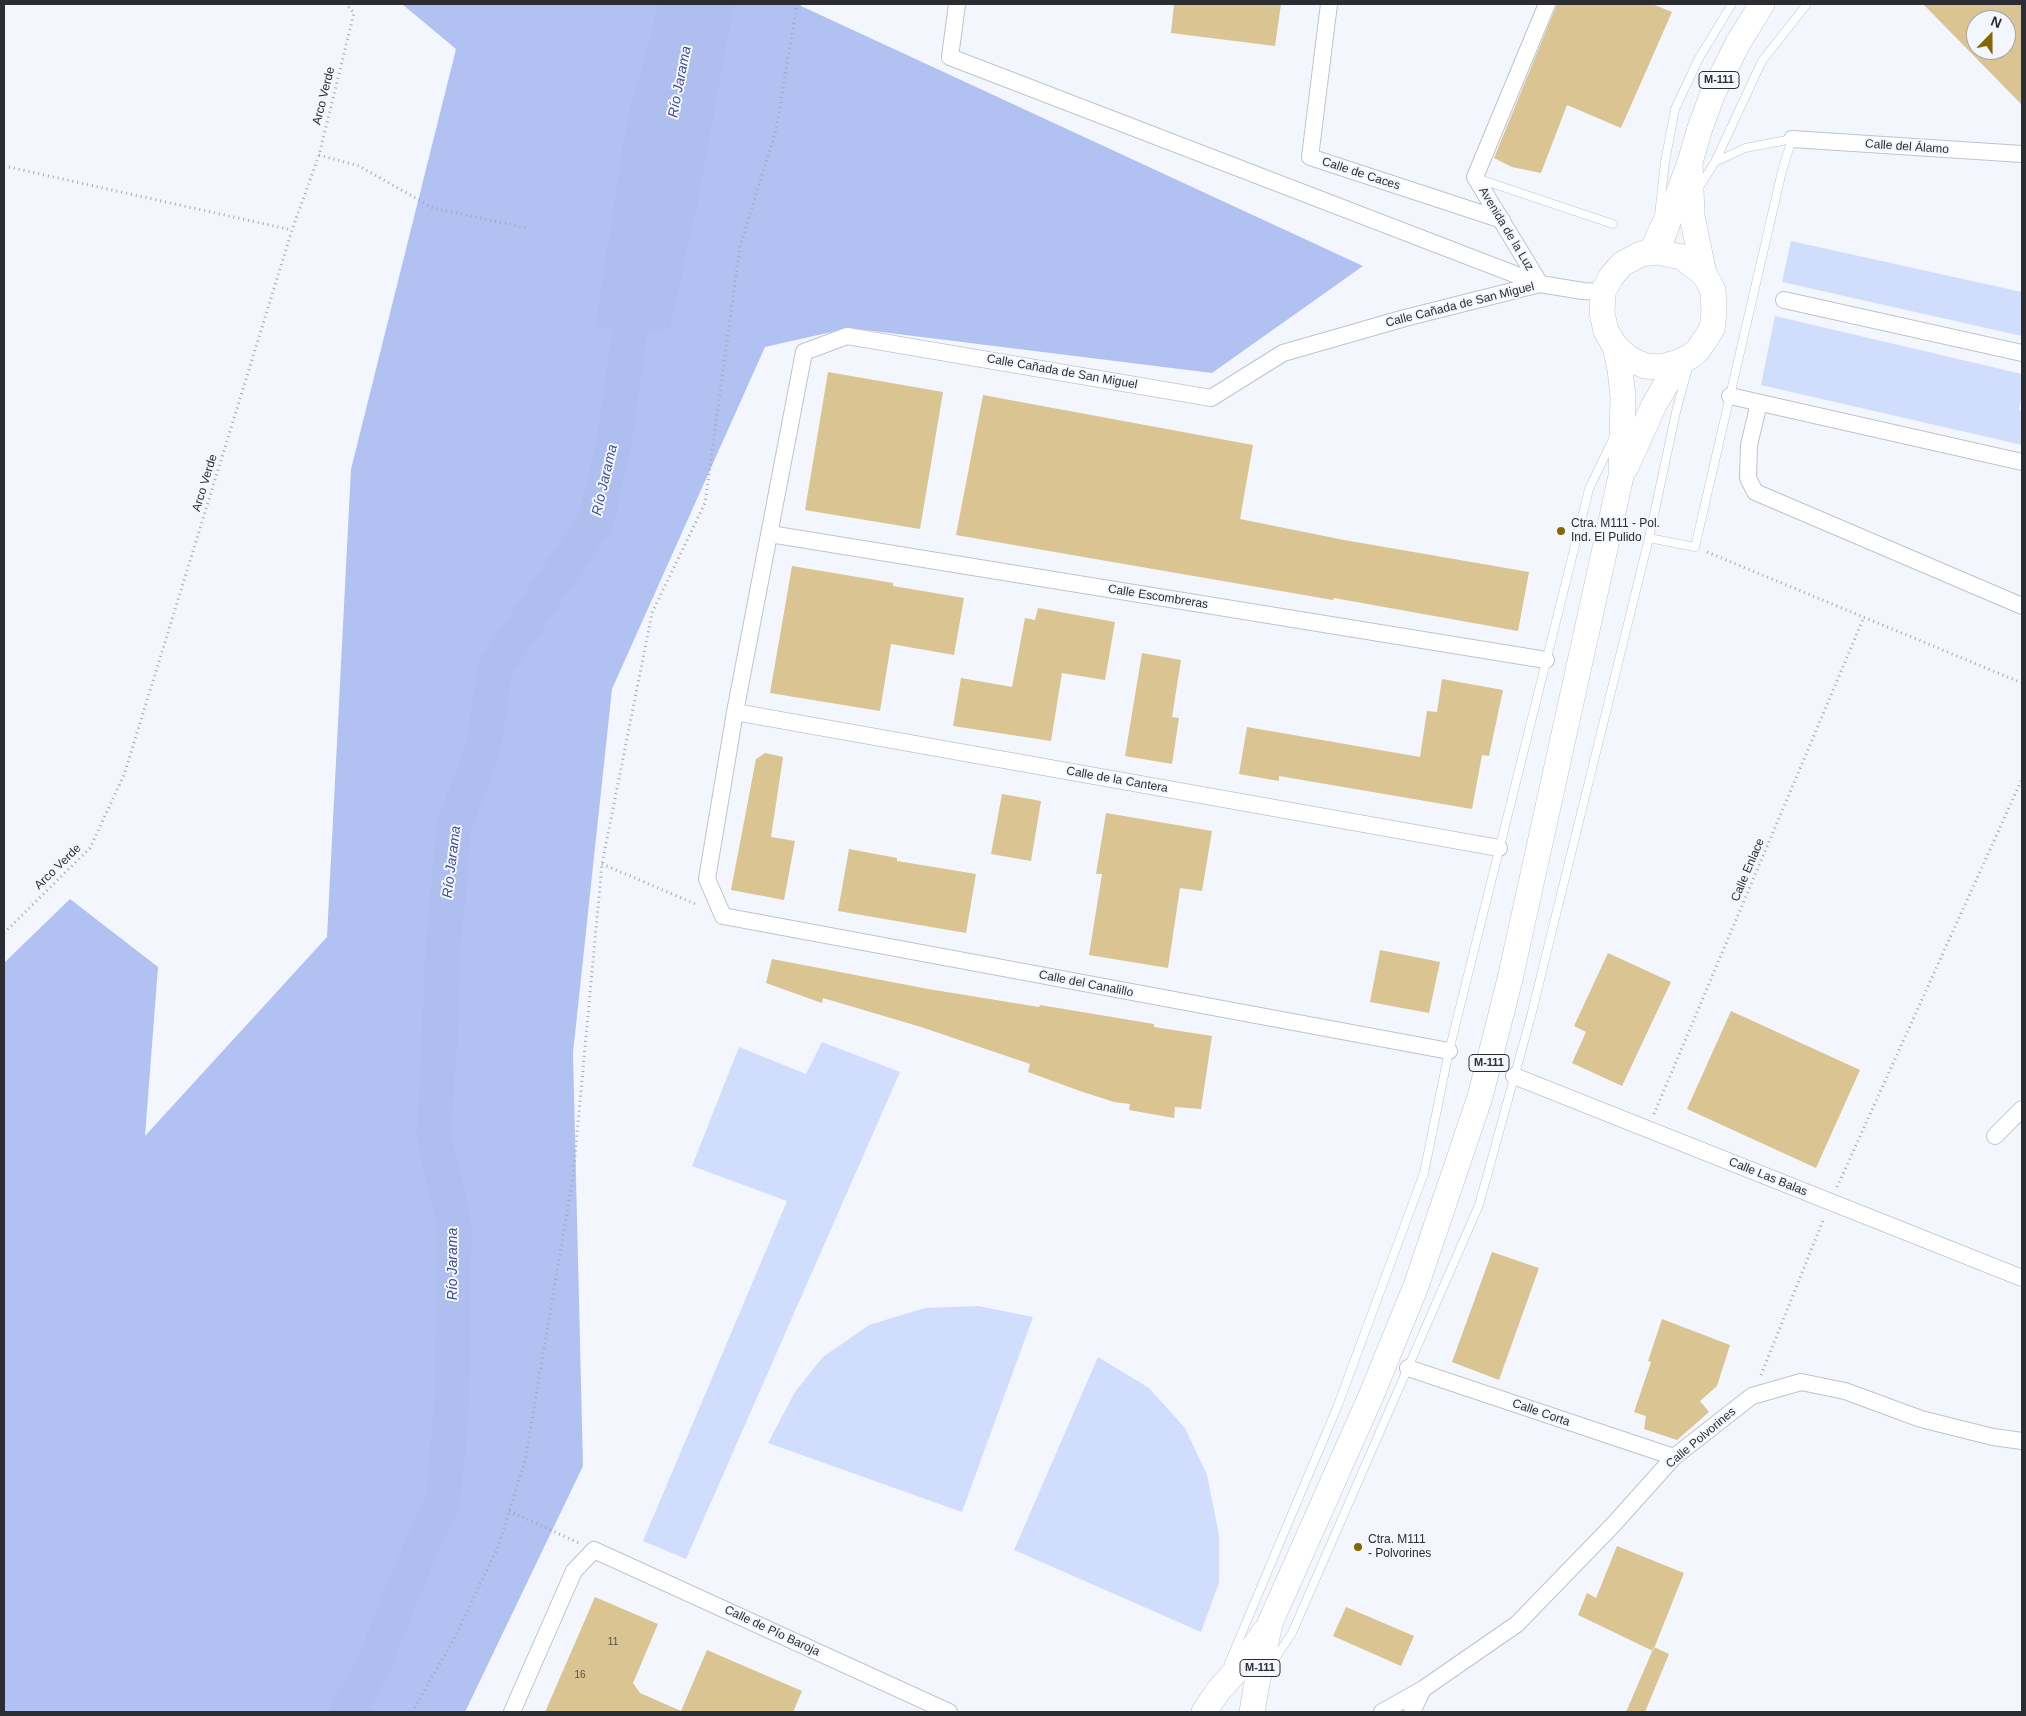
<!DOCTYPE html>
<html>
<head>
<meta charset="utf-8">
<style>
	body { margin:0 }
	#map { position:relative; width:2026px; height:1716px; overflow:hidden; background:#f3f6fd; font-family:Arial,sans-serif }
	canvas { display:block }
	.frame { position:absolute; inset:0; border:5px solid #2b2d32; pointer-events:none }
	.north { position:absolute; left:1966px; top:10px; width:50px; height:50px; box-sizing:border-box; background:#f3f6fd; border:1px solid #a3a6ac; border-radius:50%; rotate:22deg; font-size:14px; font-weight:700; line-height:20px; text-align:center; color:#2b2d32 }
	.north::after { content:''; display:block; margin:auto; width:18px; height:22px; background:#866600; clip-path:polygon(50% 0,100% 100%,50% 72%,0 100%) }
</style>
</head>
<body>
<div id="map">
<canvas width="2026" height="1716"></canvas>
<div class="frame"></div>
<div class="north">N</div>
</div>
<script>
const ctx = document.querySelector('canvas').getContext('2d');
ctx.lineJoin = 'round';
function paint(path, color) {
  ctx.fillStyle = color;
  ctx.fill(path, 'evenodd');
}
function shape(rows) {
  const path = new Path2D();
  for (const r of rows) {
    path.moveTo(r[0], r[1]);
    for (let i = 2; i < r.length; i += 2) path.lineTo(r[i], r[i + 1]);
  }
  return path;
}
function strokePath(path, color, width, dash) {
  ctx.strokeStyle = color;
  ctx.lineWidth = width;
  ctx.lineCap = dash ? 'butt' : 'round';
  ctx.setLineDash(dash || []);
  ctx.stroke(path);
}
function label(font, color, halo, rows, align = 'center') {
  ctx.font = font + ' Arial,sans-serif';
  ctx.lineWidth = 4;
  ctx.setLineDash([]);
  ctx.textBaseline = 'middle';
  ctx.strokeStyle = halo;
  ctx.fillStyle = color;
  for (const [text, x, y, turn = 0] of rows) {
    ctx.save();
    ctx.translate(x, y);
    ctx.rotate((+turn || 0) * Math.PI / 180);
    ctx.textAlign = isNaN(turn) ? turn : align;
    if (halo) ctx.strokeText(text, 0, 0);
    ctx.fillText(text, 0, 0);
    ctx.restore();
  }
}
const green = shape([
	[1791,241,2022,292,2022,336,1782,282],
	[1775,316,2022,374,2022,395,2019,410,2022,411,2022,445,1761,385],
	[822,1042,900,1072,686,1559,643,1541,787,1201,692,1166,739,1047,806,1074],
	[978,1306,1033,1317,962,1512,768,1443,795,1392,823,1357,869,1325,925,1308],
	[1098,1357,1149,1388,1185,1428,1207,1475,1219,1535,1219,1583,1201,1632,1014,1550]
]);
const forest = shape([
	[402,4,801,4,801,6,1363,266,1212,373,849,328,765,347,612,689,573,1053,583,1466,465,1712,4,1712,4,963,70,899,158,967,145,1136,327,937,351,469,456,49]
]);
const water = shape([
	[659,4,734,4,698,200,670,328,629,338,596,325,627,120]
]);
const river = shape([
	[347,1712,374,1664,411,1571,443,1501,452,1399,454,1224,434,1136,439,1054,443,947,454,827,483,748,496,666,596,521,614,444,629,338,638,291]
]);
const building = shape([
	[1174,4,1281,4,1275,46,1171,33],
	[1557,4,1652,4,1672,12,1621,128,1567,105,1541,173,1512,167,1494,158],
	[1923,4,2022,4,2022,105,1976,58],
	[1976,20,2006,20,2006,50,1976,50],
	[828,372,943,392,920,529,805,510],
	[983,395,1253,445,1240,519,1344,540,1529,572,1518,631,1334,598,1333,600,956,535],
	[792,566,893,583,893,586,964,598,954,655,891,644,880,711,770,693],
	[1038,608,1115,622,1105,680,1062,673,1051,741,953,726,961,678,1012,687,1025,618,1035,620],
	[1142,653,1181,660,1172,717,1179,718,1172,764,1125,756],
	[1442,679,1503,690,1489,756,1482,755,1472,809,1279,776,1279,781,1239,774,1247,727,1420,757,1427,711,1437,712],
	[765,753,783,757,771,837,795,841,784,900,731,890,756,759],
	[1002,794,1041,801,1031,861,991,854],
	[1106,813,1212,831,1202,891,1180,888,1168,968,1089,955,1102,874,1096,874],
	[849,849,897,858,897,861,976,874,966,933,838,911],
	[1380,950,1440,962,1429,1013,1370,1002],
	[1608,953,1671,982,1622,1086,1572,1063,1586,1032,1574,1026],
	[772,959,928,989,1039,1007,1040,1005,1154,1024,1154,1027,1212,1036,1201,1109,1175,1107,1174,1118,1129,1110,1130,1104,1114,1102,1080,1091,1028,1072,1030,1064,921,1027,823,998,822,1003,766,983],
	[1731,1011,1860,1070,1816,1168,1687,1109],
	[1492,1252,1539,1268,1499,1380,1452,1362],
	[1662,1319,1730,1345,1717,1386,1700,1401,1709,1412,1677,1440,1644,1429,1646,1416,1634,1412,1651,1362,1648,1361],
	[1617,1546,1684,1573,1653,1651,1578,1615,1587,1593,1596,1598],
	[595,1597,658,1624,633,1683,640,1693,681,1711,707,1650,802,1691,793,1712,545,1712],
	[1346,1607,1414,1636,1401,1666,1333,1636],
	[1654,1647,1669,1654,1645,1712,1626,1712]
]);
const path = shape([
	[319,155,359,166,433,208,527,228],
	[4,166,292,230],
	[1707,552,2022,683],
	[602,864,698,905],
	[4,933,90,848,124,775,292,230,319,155,354,13,346,4],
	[1654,1114,1864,617],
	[1837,1187,2022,779],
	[1761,1375,1824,1218],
	[509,1511,579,1543],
	[412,1712,454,1639,498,1547,525,1461,573,1177,602,864,652,613,705,503,740,246,776,130,797,4]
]);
const lane = shape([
	[1479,179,1613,224],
	[1699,187,1715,162,1762,61,1807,4],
	[1643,250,1659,215,1665,162,1675,109,1699,58,1732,4],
	[1649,538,1695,547,1782,171,1792,139,1745,148,1715,162],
	[1229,1663,1338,1405,1424,1173,1449,1051,1589,489,1614,437],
	[1270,1666,1292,1633,1479,1205,1531,1016,1649,538,1676,412,1689,364]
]);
const street = shape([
	[957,4,950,57,1540,284,1405,318,1283,353,1211,398,847,336,804,352,735,712,707,879,723,916,1449,1051],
	[1329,4,1310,157,1502,220],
	[1547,4,1475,177,1540,284,1583,291,1603,292],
	[1792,139,2022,154],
	[1784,300,2022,353],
	[1730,396,2022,462],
	[1759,403,1749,445,1748,478,1755,492,2022,606],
	[770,534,1546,660],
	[735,712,1499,848],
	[1514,1076,2022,1278],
	[1995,1136,2022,1109],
	[1408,1368,1674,1457],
	[512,1712,574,1571,594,1550,949,1712],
	[1382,1712,1423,1689,1517,1624,1613,1525,1674,1457,1752,1396,1801,1382,1845,1391,1921,1419,1993,1437,2022,1441],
	[1412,1712,1423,1689]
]);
const primary = shape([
	[1657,252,1690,162,1700,128,1713,93,1738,43,1762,4],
	[1615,346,1628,358,1645,366,1661,367,1679,362,1691,356,1698,350,1712,329,1714,312,1713,290,1704,274,1692,216,1690,162],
	[1626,467,1654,405,1679,362],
	[1204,1712,1218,1691,1238,1669,1265,1631],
	[1252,1712,1256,1688,1270,1623,1371,1396,1416,1286,1480,1097,1510,979,1621,476,1623,397,1620,369,1615,346,1606,331,1602,313,1603,292,1611,277,1622,264,1641,254,1657,252,1682,257,1704,274]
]);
const markers = [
	[1561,531,5,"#866600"],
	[1358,1547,5,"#866600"]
];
const numberNames = [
	["11",613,1642],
	["16",580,1675]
];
const shields = [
	[1719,80,40],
	[1489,1063,40],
	[1260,1668,40]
];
const shieldNames = [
	["M-111",1719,80],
	["M-111",1489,1063],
	["M-111",1260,1668]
];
const streetNames = [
	["Arco Verde",324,96,-76],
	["Calle del Álamo",1907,147,4],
	["Calle de Caces",1361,174,18],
	["Avenida de la Luz",1506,229,59],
	["Calle Cañada de San Miguel",1460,305,-14],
	["Calle Cañada de San Miguel",1062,372,10],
	["Arco Verde",205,483,-73],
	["Calle Escombreras",1158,597,9],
	["Calle de la Cantera",1117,780,10],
	["Arco Verde",58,867,-44],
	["Calle Enlace",1748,870,-67],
	["Calle del Canalillo",1086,984,11],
	["Calle Las Balas",1768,1177,22],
	["Calle Corta",1541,1413,19],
	["Calle Polvorines",1701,1438,-40],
	["Calle de Pío Baroja",772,1631,25]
];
const poiNames = [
	["Ctra. M111 - Pol.",1571,524],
	["Ind. El Pulido",1571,538],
	["Ctra. M111",1368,1540],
	["- Polvorines",1368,1554]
];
const waterNames = [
	["Río Jarama",680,82,-79],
	["Río Jarama",605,480,-77],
	["Río Jarama",452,862,-83],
	["Río Jarama",453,1264,-90]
];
paint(green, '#d1ddfd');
paint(forest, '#b1c2f2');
paint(water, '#adbeef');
strokePath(river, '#adbeef', 35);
paint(building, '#dac491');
strokePath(lane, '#bfc3cf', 9);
strokePath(street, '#bfc3cf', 18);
strokePath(primary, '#bfc3cf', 26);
strokePath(path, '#a5a8ae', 3, [1, 4]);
strokePath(lane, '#fff', 8);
strokePath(street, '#fff', 16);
strokePath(primary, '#fff', 25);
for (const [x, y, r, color] of markers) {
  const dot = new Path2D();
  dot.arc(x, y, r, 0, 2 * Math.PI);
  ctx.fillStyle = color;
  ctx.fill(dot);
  strokePath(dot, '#f3f6fd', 2);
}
label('10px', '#57534a', null, numberNames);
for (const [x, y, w] of shields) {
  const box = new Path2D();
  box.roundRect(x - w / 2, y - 8.5, w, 17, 4);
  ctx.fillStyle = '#f3f6fd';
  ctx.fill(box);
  strokePath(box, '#2b2d32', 1);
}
label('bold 11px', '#2b2d32', null, shieldNames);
label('12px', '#2b2d32', '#f3f6fd', streetNames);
label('12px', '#2b2d32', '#f3f6fd', poiNames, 'left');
label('italic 14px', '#3e4f8b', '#f3f6fd', waterNames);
</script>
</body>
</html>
